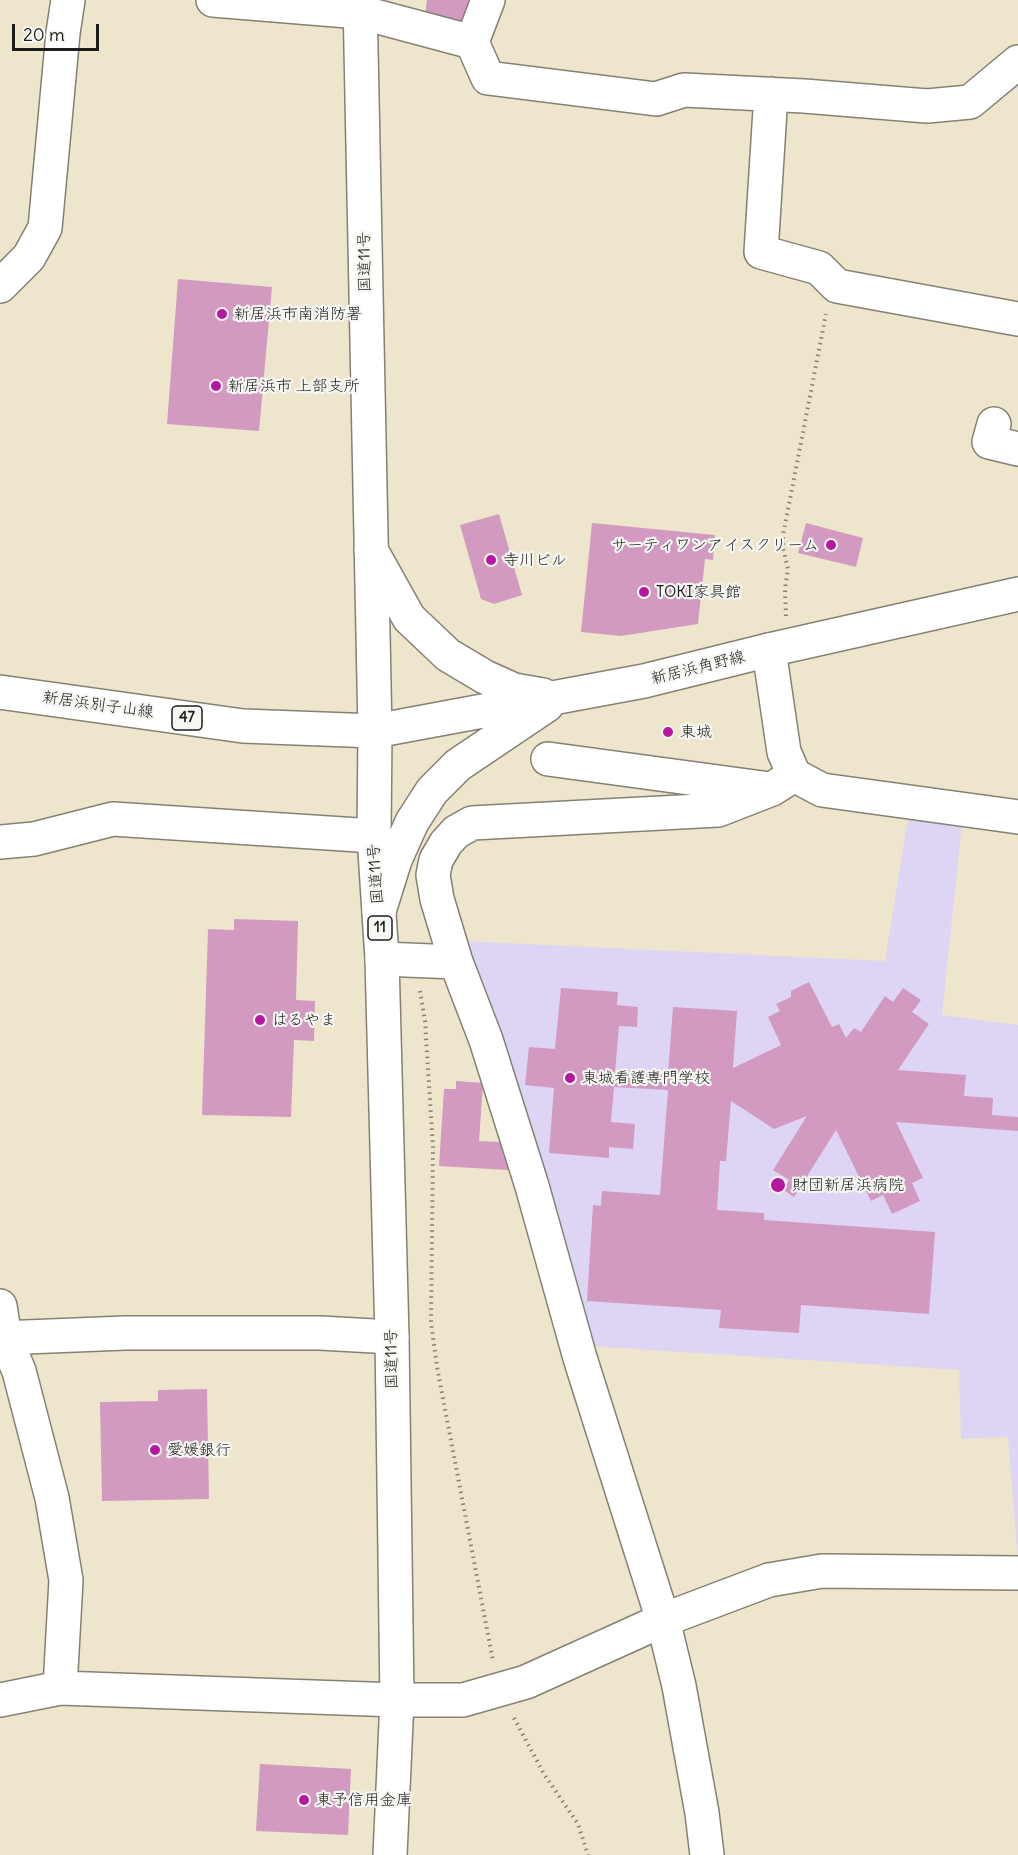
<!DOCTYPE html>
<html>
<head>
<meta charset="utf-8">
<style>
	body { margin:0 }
	#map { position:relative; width:1018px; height:1855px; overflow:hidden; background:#ede6cc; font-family:Delius,sans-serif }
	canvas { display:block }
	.scale { position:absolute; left:12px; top:24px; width:87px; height:27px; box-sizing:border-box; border:3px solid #1c1c1c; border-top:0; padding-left:8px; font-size:18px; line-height:21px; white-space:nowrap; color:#1c1c1c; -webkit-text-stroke:4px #f6f6f2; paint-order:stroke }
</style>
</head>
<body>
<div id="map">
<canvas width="1018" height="1855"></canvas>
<div class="scale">20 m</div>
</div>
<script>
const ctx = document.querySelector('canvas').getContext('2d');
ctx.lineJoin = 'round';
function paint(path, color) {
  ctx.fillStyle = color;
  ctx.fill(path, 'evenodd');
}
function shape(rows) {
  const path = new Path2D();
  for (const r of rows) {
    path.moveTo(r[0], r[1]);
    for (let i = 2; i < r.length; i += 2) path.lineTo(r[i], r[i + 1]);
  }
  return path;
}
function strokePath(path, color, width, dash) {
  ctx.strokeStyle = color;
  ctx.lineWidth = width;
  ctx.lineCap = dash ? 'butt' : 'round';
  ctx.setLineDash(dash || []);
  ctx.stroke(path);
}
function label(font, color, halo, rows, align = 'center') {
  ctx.font = font + ' Delius,"Klee One",sans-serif';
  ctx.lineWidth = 4.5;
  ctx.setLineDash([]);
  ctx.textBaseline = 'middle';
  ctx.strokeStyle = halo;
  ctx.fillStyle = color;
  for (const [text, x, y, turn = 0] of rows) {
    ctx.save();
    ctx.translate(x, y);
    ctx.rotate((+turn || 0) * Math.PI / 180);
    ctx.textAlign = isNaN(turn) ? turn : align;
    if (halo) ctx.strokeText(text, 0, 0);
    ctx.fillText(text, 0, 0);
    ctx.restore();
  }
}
const built = shape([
	[908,818,962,824,942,1015,1018,1025,1018,1561,1008,1437,961,1439,959,1370,589,1346,463,941,885,961]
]);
const building = shape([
	[427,0,469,0,465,25,425,17],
	[178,279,272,287,259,431,167,424],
	[499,514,522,595,494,604,481,599,460,525],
	[592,523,715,535,713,560,705,559,698,624,621,636,581,632],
	[806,523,863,538,856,567,798,553],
	[234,919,298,921,296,1000,315,1001,314,1041,294,1040,291,1117,202,1115,208,929,234,930],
	[809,982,832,1027,839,1024,846,1038,854,1028,861,1032,885,996,893,1002,903,988,921,1000,912,1012,929,1024,898,1070,966,1075,964,1096,993,1098,992,1115,1018,1117,1018,1131,896,1122,923,1178,912,1183,920,1201,892,1214,883,1195,871,1201,836,1130,794,1197,784,1190,789,1180,773,1170,807,1116,774,1129,731,1101,726,1161,720,1161,717,1210,764,1213,764,1220,935,1232,929,1314,801,1305,799,1333,719,1328,721,1310,587,1301,593,1205,601,1206,602,1191,660,1195,668,1090,614,1087,611,1122,635,1124,633,1149,609,1147,609,1158,549,1153,554,1088,525,1085,529,1047,555,1049,561,988,618,992,617,1005,638,1007,637,1027,619,1026,615,1072,668,1075,673,1007,737,1011,733,1068,781,1045,768,1017,780,1011,776,1004,791,997,791,991],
	[456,1081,483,1083,479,1141,503,1142,503,1156,509,1157,508,1170,439,1166,444,1089,456,1089],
	[207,1389,209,1499,102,1501,100,1402,158,1401,158,1390],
	[260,1764,351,1769,348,1835,256,1831]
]);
const path = shape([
	[786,616,785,589,788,569,783,548,783,535,826,314],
	[420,991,425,1021,433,1147,431,1322,437,1367,493,1661],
	[514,1718,544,1774,578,1824,588,1855]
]);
const street = shape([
	[213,0,360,12,472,42,488,78,656,99,684,90,804,96,927,106,970,102,1018,62],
	[472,42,488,0],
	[771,94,761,252,819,268,837,286,1018,319],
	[0,286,29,257,45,228,63,33,68,0],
	[994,424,989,442,1018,449],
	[548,759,770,789],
	[0,842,34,839,113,819,374,836],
	[382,959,456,962],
	[0,1306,5,1338,19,1371,52,1498,66,1580,60,1688],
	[0,1338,125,1333,320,1333,392,1337],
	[0,1700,60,1688,397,1700,463,1700,526,1682,663,1620,769,1580,822,1571,1018,1573],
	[707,1855,702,1813,679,1686,663,1620,580,1358,532,1186,486,1040,456,962,437,899,433,875,436,860,446,843,456,832,472,823,718,810,772,789,794,775]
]);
const secondary = shape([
	[769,650,784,752,794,775,822,790,1018,817]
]);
const primary = shape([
	[371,550,409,618,448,655,485,677,514,690,543,695],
	[0,692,243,726,375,731,644,681,769,650,1018,594],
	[379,911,395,860,412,822,432,791,458,765,547,705]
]);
const highway = shape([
	[360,0,375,731,374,836,382,959,392,1337,397,1700,390,1855]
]);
const markers = [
	[222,314,6,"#b5179e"],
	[216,386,6,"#b5179e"],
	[831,545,6,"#b5179e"],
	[491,560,6,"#b5179e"],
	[644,592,6,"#b5179e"],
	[668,732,6,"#b5179e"],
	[260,1020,6,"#b5179e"],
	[570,1078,6,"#b5179e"],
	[778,1185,8,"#b5179e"],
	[155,1450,6,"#b5179e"],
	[304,1800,6,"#b5179e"]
];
const shields = [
	[187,718,30],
	[380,928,24]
];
const shieldNames = [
	["47",187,718],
	["11",380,928]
];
const streetNames = [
	["国道11号",365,262,-91],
	["新居浜角野線",698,668,-14],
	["新居浜別子山線",98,705,8],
	["国道11号",376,874,-94],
	["国道11号",392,1359,-91]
];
const poiNames = [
	["新居浜市南消防署",234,314],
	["新居浜市 上部支所",228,386],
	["サーティワンアイスクリーム",819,545,"right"],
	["寺川ビル",503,560],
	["TOKI家具館",656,592],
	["東城",680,732],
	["はるやま",272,1020],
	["東城看護専門学校",582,1078],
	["財団新居浜病院",792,1185],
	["愛媛銀行",167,1450],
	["東予信用金庫",316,1800]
];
paint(built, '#ded5f5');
paint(building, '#d29ac1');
strokePath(street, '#848174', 36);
strokePath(secondary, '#848174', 36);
strokePath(primary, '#848174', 36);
strokePath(highway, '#848174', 36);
strokePath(path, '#848174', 4, [1.5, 4.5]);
strokePath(street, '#fff', 33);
strokePath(secondary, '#fff', 33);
strokePath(primary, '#fff', 33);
strokePath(highway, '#fff', 33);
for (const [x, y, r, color] of markers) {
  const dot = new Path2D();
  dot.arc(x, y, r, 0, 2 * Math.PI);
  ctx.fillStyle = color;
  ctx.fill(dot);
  strokePath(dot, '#f6f6f2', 2);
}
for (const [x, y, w] of shields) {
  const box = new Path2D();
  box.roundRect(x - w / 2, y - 12, w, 24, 4.5);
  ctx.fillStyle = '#f6f6f2';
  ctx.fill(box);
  strokePath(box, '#1c1c1c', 1.5);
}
label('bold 15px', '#1c1c1c', null, shieldNames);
label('16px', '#1c1c1c', '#f6f6f2', streetNames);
label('16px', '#1c1c1c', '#f6f6f2', poiNames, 'left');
</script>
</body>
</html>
